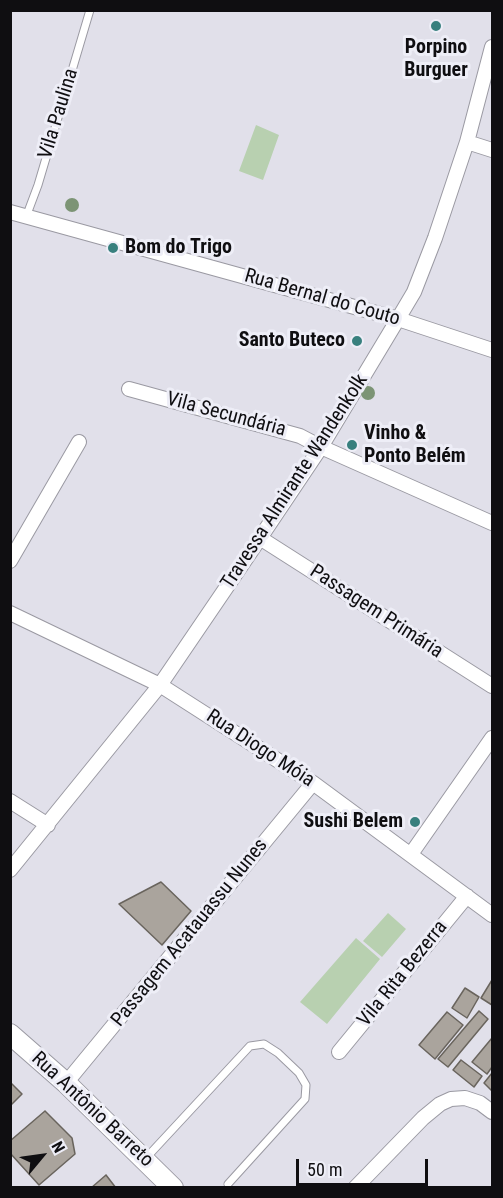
<!DOCTYPE html>
<html>
<head>
<meta charset="utf-8">
<style>
	body { margin:0 }
	#map { position:relative; width:503px; height:1198px; overflow:hidden; background:#e1e0ea; font-family:"Roboto Condensed",sans-serif }
	canvas { display:block }
	.frame { position:absolute; inset:0; border:12px solid #0f0e11; pointer-events:none }
	.north { position:absolute; left:12px; top:1126px; width:60px; height:60px; -webkit-text-stroke:4px #eeeef7; paint-order:stroke; rotate:61deg; font-size:16px; font-weight:700; line-height:24px; text-align:center; color:#0f0e11 }
	.north::after { content:''; display:block; margin:auto; width:21px; height:27px; background:#0f0e11; clip-path:polygon(50% 0,100% 100%,50% 72%,0 100%) }
	.scale { position:absolute; left:296px; top:1159px; width:132px; height:27px; box-sizing:border-box; border:3px solid #0f0e11; border-top:0; padding-left:8px; font-size:18px; line-height:21px; white-space:nowrap; color:#0f0e11; -webkit-text-stroke:4px #eeeef7; paint-order:stroke }
</style>
</head>
<body>
<div id="map">
<canvas width="503" height="1198"></canvas>
<div class="frame"></div>
<div class="north">N</div>
<div class="scale">50 m</div>
</div>
<script>
const ctx = document.querySelector('canvas').getContext('2d');
ctx.lineJoin = 'round';
function paint(path, color) {
  ctx.fillStyle = color;
  ctx.fill(path, 'evenodd');
}
function shape(rows) {
  const path = new Path2D();
  for (const r of rows) {
    path.moveTo(r[0], r[1]);
    for (let i = 2; i < r.length; i += 2) path.lineTo(r[i], r[i + 1]);
  }
  return path;
}
function strokePath(path, color, width, dash) {
  ctx.strokeStyle = color;
  ctx.lineWidth = width;
  ctx.lineCap = dash ? 'butt' : 'round';
  ctx.setLineDash(dash || []);
  ctx.stroke(path);
}
function label(font, color, halo, rows, align = 'center') {
  ctx.font = font + ' "Roboto Condensed",sans-serif';
  ctx.lineWidth = 6;
  ctx.setLineDash([]);
  ctx.textBaseline = 'middle';
  ctx.strokeStyle = halo;
  ctx.fillStyle = color;
  for (const [text, x, y, turn = 0] of rows) {
    ctx.save();
    ctx.translate(x, y);
    ctx.rotate((+turn || 0) * Math.PI / 180);
    ctx.textAlign = isNaN(turn) ? turn : align;
    if (halo) ctx.strokeText(text, 0, 0);
    ctx.fillText(text, 0, 0);
    ctx.restore();
  }
}
const green = shape([
	[256,125,279,135,263,180,239,171],
	[388,913,406,929,382,957,363,941],
	[356,938,380,959,327,1024,300,1002]
]);
const building = shape([
	[161,882,191,911,162,945,119,904,161,882],
	[492,980,492,1005,481,998,492,980],
	[465,988,479,997,467,1018,452,1008,465,988],
	[479,1011,488,1019,448,1067,438,1059,479,1011],
	[447,1012,463,1025,435,1059,419,1045,447,1012],
	[492,1038,492,1067,487,1074,472,1062,492,1038],
	[461,1060,482,1076,474,1087,453,1070,461,1060],
	[492,1073,492,1091,484,1083,492,1073],
	[10,1082,22,1094,10,1106,10,1082],
	[45,1111,72,1138,75,1154,39,1185,10,1153,10,1141,45,1111],
	[106,1175,116,1188,91,1188,106,1175]
]);
const lane = shape([
	[26,217,38,185,90,10],
	[146,1158,250,1046,264,1044,278,1053,299,1073,306,1085,305,1099,228,1184]
]);
const street = shape([
	[467,142,492,150],
	[10,212,398,319,492,350],
	[129,389,300,436,321,447,492,523],
	[260,538,492,686],
	[10,561,79,442],
	[10,613,160,685,313,783,492,915],
	[10,801,48,825],
	[411,854,492,738],
	[10,870,160,685,260,538,321,447,398,319,414,292,435,238,467,142,492,47],
	[339,1052,467,896],
	[66,1083,313,783],
	[355,1188,423,1118,440,1104,451,1099,465,1098,480,1103,492,1112]
]);
const secondary = shape([
	[10,1034,66,1083,173,1188]
]);
const trees = [
	[72,205],
	[368,393]
];
const markers = [
	[436,26,6,"#38807e"],
	[113,248,6,"#38807e"],
	[357,341,6,"#38807e"],
	[352,445,6,"#38807e"],
	[415,822,6,"#38807e"]
];
const poiNames = [
	["Porpino",436,48,"center"],
	["Burguer",436,71,"center"],
	["Bom do Trigo",125,248],
	["Santo Buteco",345,341,"right"],
	["Vinho &",364,434],
	["Ponto Belém",364,457],
	["Sushi Belem",403,822,"right"]
];
const streetNames = [
	["Vila Paulina",59,114,-73],
	["Rua Bernal do Couto",322,298,16],
	["Vila Secundária",226,415,15],
	["Travessa Almirante Wandenkolk",295,482,-57],
	["Passagem Primária",376,612,33],
	["Rua Diogo Móia",260,749,33],
	["Passagem Acatauassu Nunes",190,933,-51],
	["Vila Rita Bezerra",403,974,-51],
	["Rua Antônio Barreto",92,1110,43]
];
paint(green, '#b8d0b0');
paint(building, '#aaa49d');
strokePath(building, '#69645d', 1.5);
strokePath(lane, '#9a99a2', 9);
strokePath(street, '#9a99a2', 16);
strokePath(secondary, '#9a99a2', 22);
strokePath(lane, '#fff', 7);
strokePath(street, '#fff', 14);
strokePath(secondary, '#fff', 20);
ctx.fillStyle = '#7c9475';
for (const [x, y] of trees) {
  ctx.beginPath();
  ctx.arc(x, y, 7, 0, 2 * Math.PI);
  ctx.fill();
}
for (const [x, y, r, color] of markers) {
  const dot = new Path2D();
  dot.arc(x, y, r, 0, 2 * Math.PI);
  ctx.fillStyle = color;
  ctx.fill(dot);
  strokePath(dot, '#eeeef7', 2);
}
label('bold 20px', '#0f0e11', '#eeeef7', poiNames, 'left');
label('20px', '#0f0e11', '#eeeef7', streetNames);
</script>
</body>
</html>
